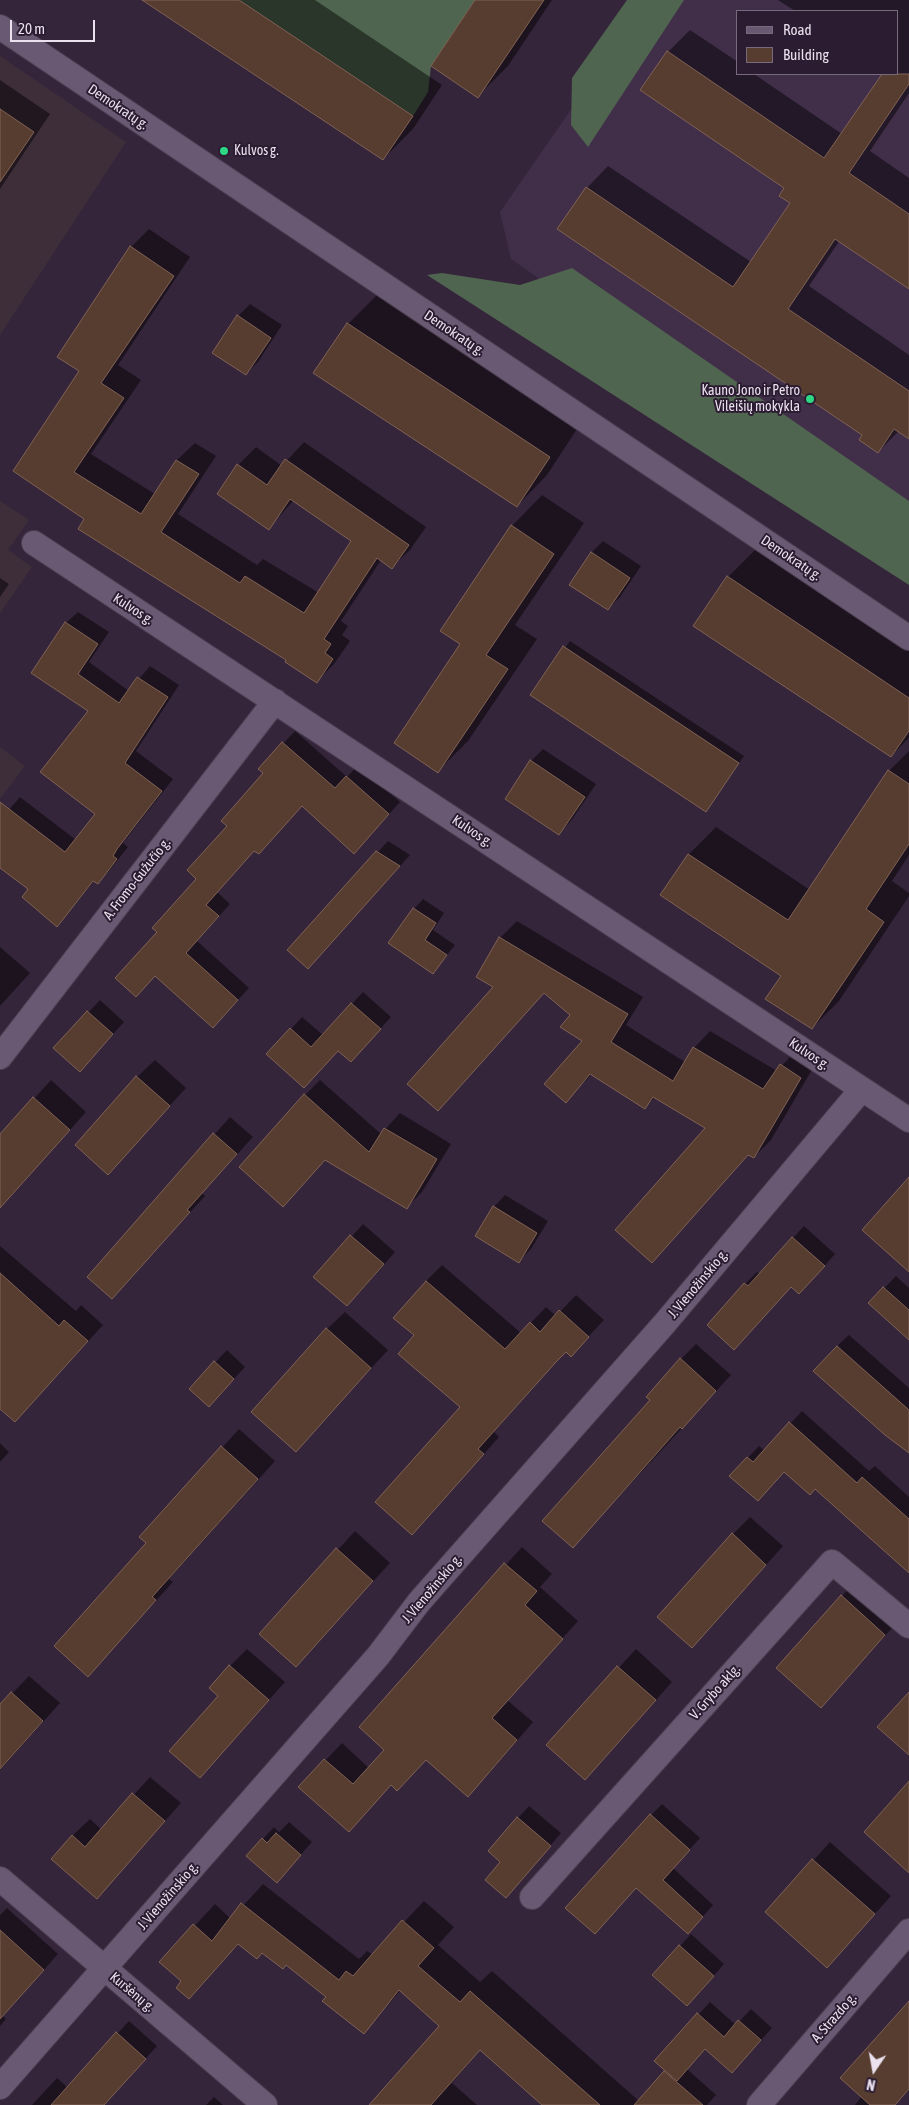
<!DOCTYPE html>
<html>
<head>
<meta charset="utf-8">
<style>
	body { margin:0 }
	#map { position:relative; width:909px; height:2105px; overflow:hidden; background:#35253b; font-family:"Asap Condensed",sans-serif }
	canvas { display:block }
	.legend { position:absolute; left:736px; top:10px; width:162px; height:65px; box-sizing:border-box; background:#2b1c31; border:1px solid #776a7d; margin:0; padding:6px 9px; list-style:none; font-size:15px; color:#eae0ee }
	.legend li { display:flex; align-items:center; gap:10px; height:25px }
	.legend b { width:25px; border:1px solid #776a7d }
	.north { position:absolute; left:849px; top:2045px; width:50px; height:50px; -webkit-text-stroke:4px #2b1c31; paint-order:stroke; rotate:192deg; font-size:14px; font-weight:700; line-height:20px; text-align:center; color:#eae0ee }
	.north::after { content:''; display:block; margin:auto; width:18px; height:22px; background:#eae0ee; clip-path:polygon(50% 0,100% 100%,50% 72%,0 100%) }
	.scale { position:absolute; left:10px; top:20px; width:85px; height:22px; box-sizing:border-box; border:2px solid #eae0ee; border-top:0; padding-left:6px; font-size:15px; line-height:18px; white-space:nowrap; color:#eae0ee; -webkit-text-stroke:4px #2b1c31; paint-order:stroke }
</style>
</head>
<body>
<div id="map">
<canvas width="909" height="2105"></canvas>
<ul class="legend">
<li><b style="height:6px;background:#6a5972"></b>Road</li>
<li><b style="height:14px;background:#573c30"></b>Building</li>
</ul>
<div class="north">N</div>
<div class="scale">20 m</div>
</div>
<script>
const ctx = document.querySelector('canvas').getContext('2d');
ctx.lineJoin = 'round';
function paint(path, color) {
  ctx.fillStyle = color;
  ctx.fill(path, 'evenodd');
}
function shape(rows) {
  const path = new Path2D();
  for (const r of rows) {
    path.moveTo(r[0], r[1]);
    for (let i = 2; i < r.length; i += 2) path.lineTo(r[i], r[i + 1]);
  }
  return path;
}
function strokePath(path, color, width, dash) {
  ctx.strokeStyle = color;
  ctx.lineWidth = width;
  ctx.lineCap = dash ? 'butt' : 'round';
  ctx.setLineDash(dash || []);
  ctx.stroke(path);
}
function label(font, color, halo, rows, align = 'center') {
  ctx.font = font + ' "Asap Condensed",sans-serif';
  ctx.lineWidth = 4;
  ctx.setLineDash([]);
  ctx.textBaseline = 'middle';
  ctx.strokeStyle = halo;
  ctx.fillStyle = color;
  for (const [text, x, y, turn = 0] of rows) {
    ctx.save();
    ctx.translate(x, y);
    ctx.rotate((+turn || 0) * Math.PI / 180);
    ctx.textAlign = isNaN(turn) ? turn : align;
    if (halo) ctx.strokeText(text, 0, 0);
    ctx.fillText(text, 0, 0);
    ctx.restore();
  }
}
const industrial = shape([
	[0,56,126,142,0,335],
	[0,501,29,520,8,550,32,567,0,613],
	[0,747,25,766,0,799]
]);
const built = shape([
	[647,0,909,0,909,538,511,259,500,212],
	[738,11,898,11,898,74,738,74]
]);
const forest = shape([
	[239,0,475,0,431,66,428,92,413,116],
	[627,0,684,0,588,147,571,125,572,78],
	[572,268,909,501,909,585,427,275,442,273,520,285]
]);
const shadow = shape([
	[144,0,315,0,442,85,413,129,383,159],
	[477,0,552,0,508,66,478,96],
	[778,0,909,0,909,93,870,151,909,178,909,287,840,240,809,286,909,355,909,438,899,431,878,452,864,435,587,188,608,166,751,262,791,203,786,188,642,90,668,52,690,30,738,62,738,74,754,74,842,134,883,74,898,74,898,11,795,11],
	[0,80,50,114,0,189],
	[149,229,190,257,118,365,141,380,91,454,155,494,177,460,195,443,216,456,178,514,257,565,263,559,319,593,353,540,294,500,269,528,238,465,256,447,282,466,304,442,426,527,410,550,392,567,381,560,341,621,348,626,342,635,350,641,334,664,316,682,86,518,14,471,81,371,131,247],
	[378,294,579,426,547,475,517,506,348,324],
	[250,304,282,325,258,362,246,374,238,316],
	[542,495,584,523,515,625,537,639,468,741,438,771,462,644,442,630,512,526],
	[603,541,641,566,620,597,608,609,592,552],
	[758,547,909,647,909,738,891,756,728,577],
	[0,578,9,584,0,597],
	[78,612,109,632,89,662,129,691,150,666,179,685,136,751,173,779,123,843,128,847,109,871,97,883,95,880,57,925,30,889,0,866,0,820,20,797,76,840,97,814,90,711,33,673,66,623],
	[570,641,744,756,706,810,532,695],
	[295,731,347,777,358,765,400,802,366,840,303,805,255,849,217,892,230,904,197,941,249,988,224,1015,158,932,198,879,229,826,265,773,260,768],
	[543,749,596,784,571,821,559,833,531,761],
	[909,751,909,855,892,881,909,893,909,896,839,1001,812,1028,782,975,662,895,689,854,716,827,810,890,889,771],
	[388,841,410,855,308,968,289,950],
	[423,899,444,913,433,930,455,945,433,972,414,909],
	[517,921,643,997,626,1025,685,1062,694,1048,710,1031,777,1071,798,1048,817,1061,771,1140,754,1157,749,1154,652,1261,707,1128,655,1097,645,1108,592,1074,566,1101,584,1040,572,1015,545,992,495,987,500,938],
	[0,947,30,973,0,1006],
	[363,992,391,1017,363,1048,268,1054,302,1017,323,1035],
	[100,1000,124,1022,91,1058,55,1048],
	[155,1060,186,1088,108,1173,137,1077],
	[51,1080,86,1112,18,1188,0,1204,0,1136],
	[320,1080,381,1134,400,1113,451,1144,422,1192,407,1207,305,1095],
	[230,1117,253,1137,202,1193,205,1196,112,1297,89,1276],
	[505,1195,548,1221,531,1249,519,1261,494,1207],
	[363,1224,395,1252,359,1293,315,1277],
	[804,1226,835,1254,811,1281,791,1286,709,1325,745,1284,757,1272,760,1274],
	[0,1246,76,1311,81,1305,103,1325,15,1421,0,1407],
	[442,1265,521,1333,546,1307,556,1316,576,1295,604,1320,571,1355,566,1350,494,1432,499,1437,428,1517,461,1407,416,1335,426,1281],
	[896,1276,909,1288,909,1338,870,1303],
	[345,1312,388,1350,296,1450,327,1329],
	[849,1335,909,1388,909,1453,837,1346],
	[696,1344,731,1375,588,1530,652,1400,681,1359],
	[227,1350,245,1367,209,1406,190,1389],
	[802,1411,869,1471,875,1466,909,1497,909,1568,815,1487,785,1471,731,1476,759,1446,765,1451],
	[239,1429,275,1461,169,1579,173,1582,88,1675,148,1543,141,1537],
	[0,1443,9,1452,0,1462],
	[750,1517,783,1546,709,1629,733,1534],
	[355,1531,390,1563,296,1666,261,1634],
	[522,1547,552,1574,540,1587,578,1621,507,1700,533,1722,485,1778,468,1795,427,1759,397,1790,392,1784,300,1787,342,1743,369,1768,385,1750,360,1727],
	[859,1578,902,1617,838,1688,842,1596],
	[247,1649,285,1682,200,1777,220,1696,230,1666],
	[636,1649,672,1682,602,1761,548,1745],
	[29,1676,60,1703,0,1770,0,1706],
	[150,1777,181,1803,97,1897,72,1836,90,1819,102,1830],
	[662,1804,700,1838,673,1868,713,1905,699,1921,637,1887,651,1815],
	[529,1806,561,1833,518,1884,518,1818],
	[289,1822,312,1842,288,1869,263,1839,274,1827,279,1832],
	[830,1842,891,1896,844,1948,767,1912],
	[263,1884,359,1959,367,1951,373,1955,424,1901,454,1927,438,1945,480,1982,492,1971,639,2101,666,2070,656,2061,710,2002,736,2025,751,2009,772,2028,732,2072,706,2048,687,2069,716,2095,707,2105,544,2105,481,2049,452,2083,477,2105,371,2105,441,2026,401,1990,364,2032,327,1997,287,1964,263,1952,239,1944,189,1997,183,1981,161,1962,215,1904,231,1919],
	[7,1908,58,1954,3,2016,6,2019,0,2026,0,1915],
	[691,1934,724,1964,699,1993,680,1946],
	[909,2003,909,2089,895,2105,855,2105,862,2096],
	[129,2021,157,2046,121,2086,85,2105,32,2105,57,2078,68,2088],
	[214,2097,223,2105,206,2105]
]);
const building = shape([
	[142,0,239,0,413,116,383,160,142,0],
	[475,0,544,0,478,98,431,66,475,0],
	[667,51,824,158,882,74,909,74,909,84,849,173,909,214,909,289,835,239,788,309,909,391,909,439,894,429,878,453,859,440,862,435,557,229,586,187,733,287,790,203,779,196,784,188,640,90,667,51],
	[0,109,34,132,0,182,0,109],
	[130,246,174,276,101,383,124,398,74,472,141,514,176,460,199,474,161,532,240,583,245,576,304,613,351,541,290,499,269,530,217,494,237,464,267,485,285,459,409,545,392,569,377,558,324,639,331,644,325,653,333,659,317,683,285,662,286,660,78,529,84,519,13,471,79,371,57,357,130,246],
	[237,315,271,338,246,375,212,353,237,315],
	[347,323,550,457,517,507,313,373,347,323],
	[511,525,554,554,486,655,508,669,438,773,394,743,460,644,440,631,511,525],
	[591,552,630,578,608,610,569,585,591,552],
	[727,576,909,698,909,731,891,757,693,626,727,576],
	[65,622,98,644,78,674,119,703,137,677,168,697,125,763,162,791,117,849,113,856,117,859,98,884,93,881,57,927,22,897,28,889,0,868,0,802,65,852,95,814,40,772,88,711,31,673,65,622],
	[563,646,739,763,706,812,530,695,563,646],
	[282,742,335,788,346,776,389,814,354,854,302,806,259,854,254,851,206,905,219,916,186,953,238,1000,213,1028,155,976,136,997,115,978,157,932,152,928,196,879,187,870,227,826,221,821,263,773,258,769,282,742],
	[530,760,585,797,559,835,505,799,530,760],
	[888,770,909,784,909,844,866,909,884,922,812,1029,765,999,781,976,660,895,688,854,788,920,888,770],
	[376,851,400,866,308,969,287,950,376,851],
	[413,908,436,923,425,940,447,955,433,974,388,943,413,908],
	[499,937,628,1014,611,1042,673,1081,693,1047,763,1089,780,1064,801,1078,754,1158,748,1155,652,1263,615,1230,705,1128,653,1097,645,1109,590,1074,566,1103,544,1084,582,1041,560,1027,570,1015,544,993,438,1111,407,1084,493,987,476,977,499,937],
	[351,1003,381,1029,351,1062,338,1051,304,1088,266,1054,290,1028,311,1047,351,1003],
	[87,1011,113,1034,80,1072,53,1048,87,1011],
	[136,1076,170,1106,108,1175,75,1145,136,1076],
	[304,1094,369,1152,384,1128,437,1159,407,1209,325,1160,283,1207,239,1167,304,1094],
	[33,1097,70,1130,0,1208,0,1134,33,1097],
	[213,1133,237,1154,187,1210,190,1212,112,1299,87,1277,213,1133],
	[909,1177,909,1272,862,1230,909,1177],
	[493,1206,537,1233,519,1263,475,1236,493,1206],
	[350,1235,384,1264,347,1306,313,1277,350,1235],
	[792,1237,825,1266,799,1294,791,1287,734,1350,707,1325,744,1283,748,1286,792,1237],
	[0,1273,59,1326,64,1320,88,1341,15,1422,0,1409,0,1273],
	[426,1281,505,1349,530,1322,540,1332,559,1310,589,1337,571,1357,566,1352,556,1362,478,1449,484,1454,412,1535,375,1502,460,1407,398,1354,414,1335,393,1318,426,1281],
	[883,1287,909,1310,909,1340,868,1303,883,1287],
	[326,1328,371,1368,296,1452,251,1412,326,1328],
	[837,1346,909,1410,909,1453,885,1435,813,1371,837,1346],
	[680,1358,716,1391,682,1429,680,1427,573,1548,542,1521,650,1400,646,1397,680,1358],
	[214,1361,234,1379,209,1407,189,1389,214,1361],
	[789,1422,857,1483,862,1477,909,1519,909,1573,815,1489,810,1495,784,1472,758,1501,729,1476,747,1457,753,1462,789,1422],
	[221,1446,258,1479,152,1597,156,1600,88,1677,54,1646,146,1543,139,1537,221,1446],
	[732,1533,766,1565,692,1648,657,1617,732,1533],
	[336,1548,373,1581,296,1667,259,1634,336,1548],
	[504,1563,537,1591,525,1605,563,1639,492,1718,517,1740,468,1797,426,1760,397,1791,391,1785,349,1832,298,1787,324,1759,353,1784,384,1750,359,1727,504,1563],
	[841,1595,885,1635,821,1708,776,1668,841,1595],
	[229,1665,269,1700,200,1778,169,1751,218,1696,209,1688,229,1665],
	[617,1666,656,1700,585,1780,546,1745,617,1666],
	[11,1692,43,1721,0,1769,0,1704,11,1692],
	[909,1692,909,1755,877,1727,909,1692],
	[909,1781,909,1873,864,1832,909,1781],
	[132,1793,165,1821,97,1899,51,1859,72,1835,85,1847,132,1793],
	[650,1814,690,1850,663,1880,703,1917,688,1934,636,1888,595,1934,565,1908,650,1814],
	[517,1817,551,1846,506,1898,485,1880,500,1862,488,1851,517,1817],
	[276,1833,301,1855,277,1883,246,1856,262,1838,267,1843,276,1833],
	[812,1859,875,1914,827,1968,765,1912,812,1859],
	[241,1903,339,1980,346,1971,353,1976,402,1920,434,1948,418,1966,460,2002,470,1991,600,2105,542,2105,480,2050,431,2105,369,2105,439,2026,399,1990,364,2034,322,2001,326,1997,286,1965,283,1969,262,1953,257,1959,238,1944,189,1999,176,1988,181,1981,159,1962,193,1924,212,1941,241,1903],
	[0,1930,44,1970,0,2019,0,1930],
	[679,1945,714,1976,687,2006,652,1975,679,1945],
	[909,2001,909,2089,895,2105,870,2105,840,2078,909,2001],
	[697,2013,724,2037,738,2020,761,2040,732,2073,705,2049,677,2081,654,2061,697,2013],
	[116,2032,146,2059,104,2105,51,2105,116,2032],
	[664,2071,703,2105,634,2105,664,2071]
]);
const street = shape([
	[0,27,909,638],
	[34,543,909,1120],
	[0,1057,275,701],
	[0,1879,265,2105],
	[532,1897,832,1562,909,1626],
	[0,2087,378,1656,419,1602,665,1323,862,1089],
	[759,2105,909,1931]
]);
const markers = [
	[224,151,5,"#2dd884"],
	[810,399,5,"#2dd884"]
];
const streetNames = [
	["Demokratų g.",118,107,34],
	["Demokratų g.",454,333,34],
	["Demokratų g.",791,558,34],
	["Kulvos g.",133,609,33],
	["Kulvos g.",472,831,34],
	["A. Fromo-Gužučio g.",137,879,-52],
	["Kulvos g.",809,1054,34],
	["J. Vienožinskio g.",698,1284,-50],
	["J. Vienožinskio g.",432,1589,-50],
	["V. Grybo aklg.",715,1692,-48],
	["J. Vienožinskio g.",168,1896,-49],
	["Kuršėnų g.",132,1992,40],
	["A. Strazdo g.",834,2018,-49]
];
const poiNames = [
	["Kulvos g.",234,151],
	["Kauno Jono ir Petro",800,391,"right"],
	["Vileišių mokykla",800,407,"right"]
];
paint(industrial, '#3e2e3a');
paint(built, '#412e49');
paint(forest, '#506550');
paint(shadow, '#0007');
paint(building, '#573c30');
strokePath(building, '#806255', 1);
strokePath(street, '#4d4053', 26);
strokePath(street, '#6a5972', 24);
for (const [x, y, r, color] of markers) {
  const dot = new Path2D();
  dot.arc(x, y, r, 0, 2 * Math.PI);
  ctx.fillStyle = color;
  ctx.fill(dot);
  strokePath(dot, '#2b1c31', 2);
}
label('14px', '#eae0ee', '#2b1c31', streetNames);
label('14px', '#eae0ee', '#2b1c31', poiNames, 'left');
</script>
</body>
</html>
